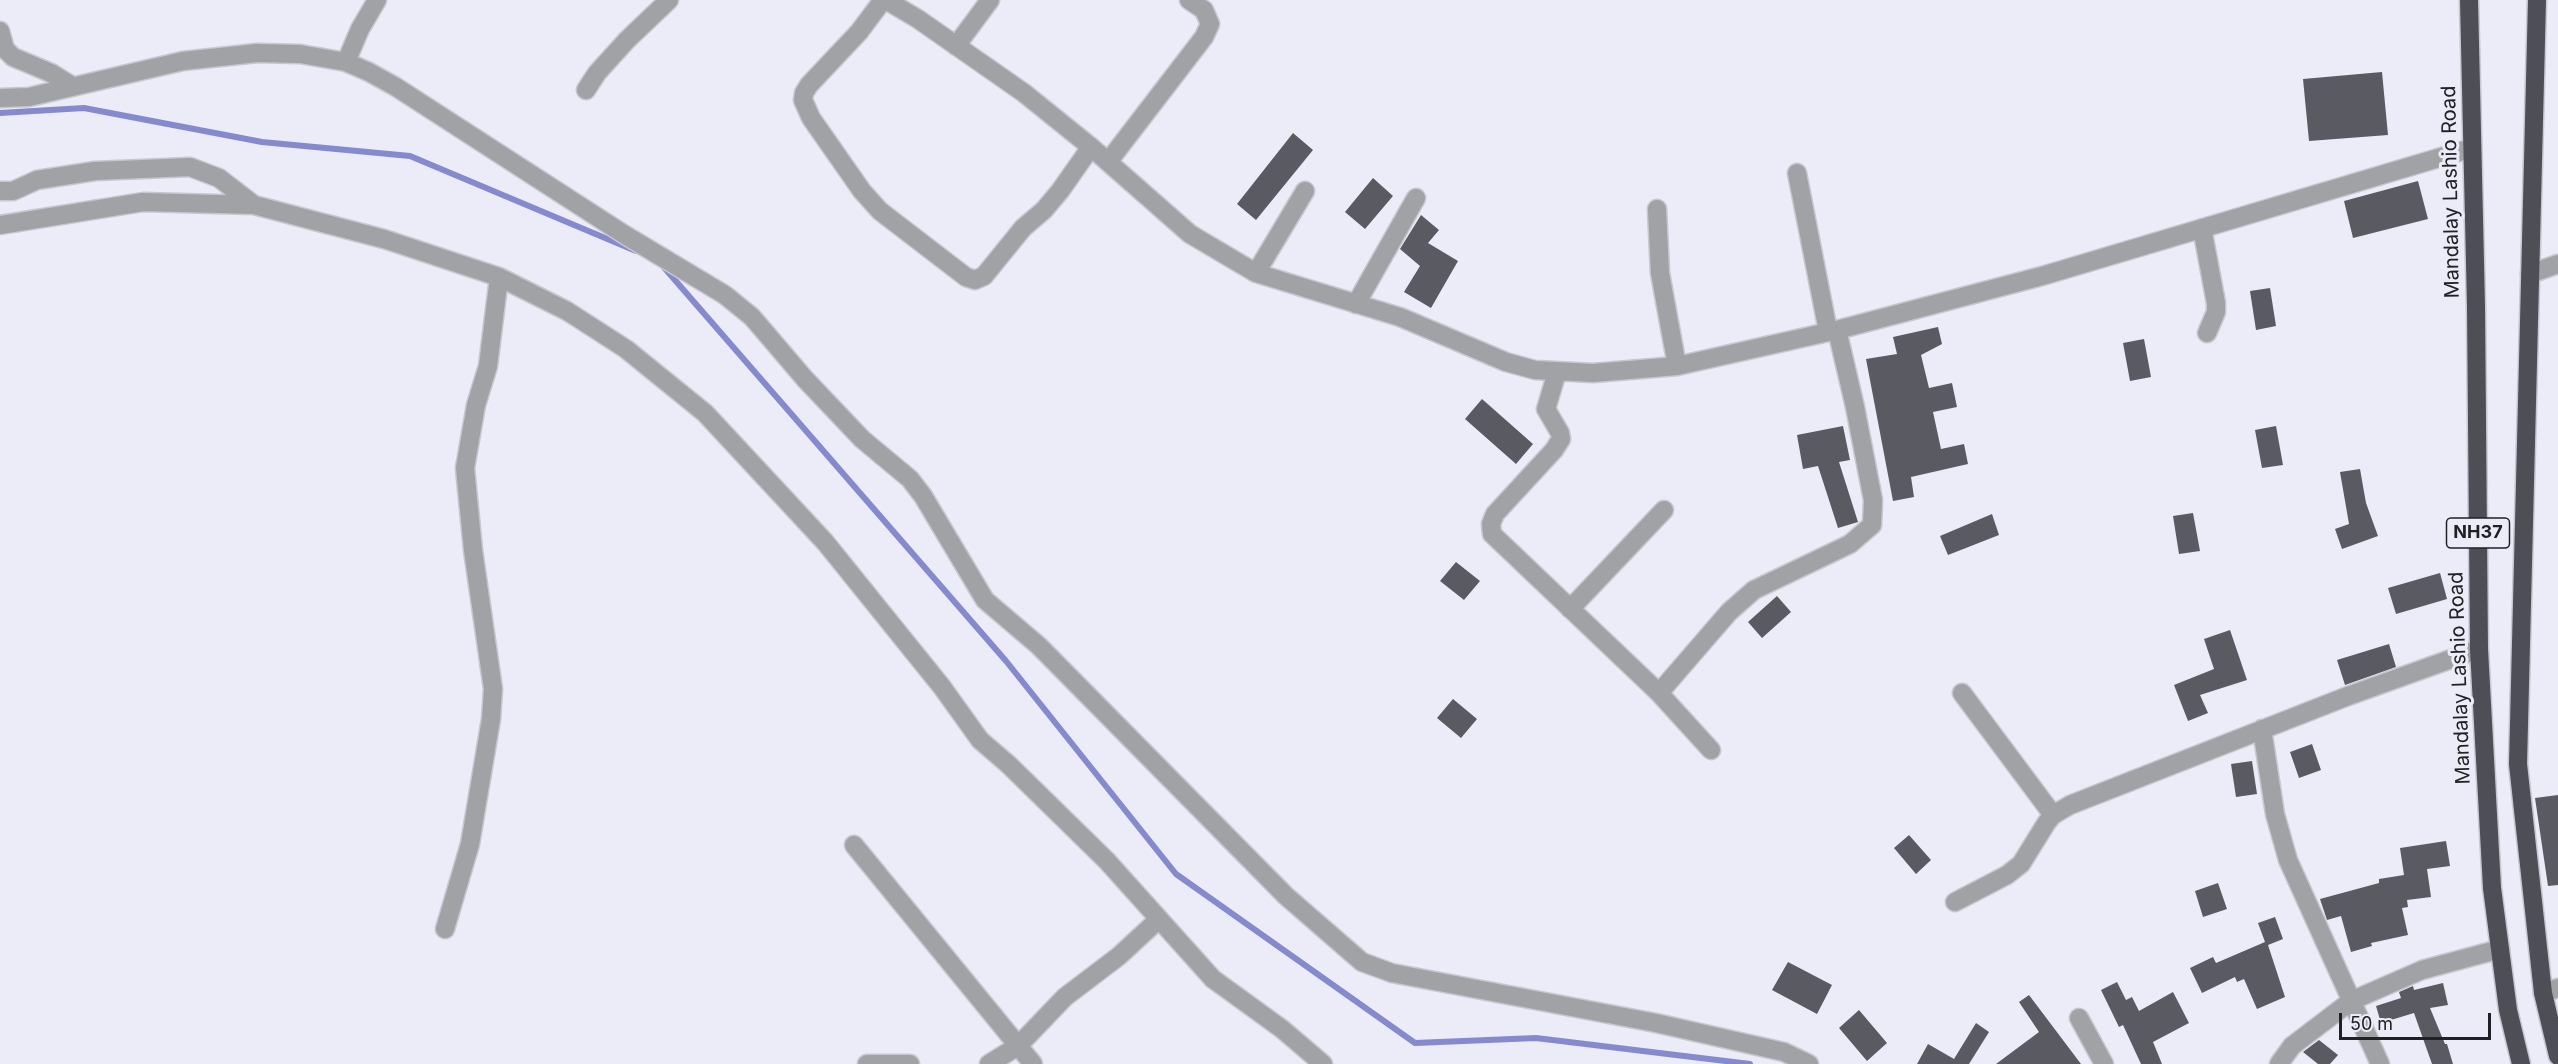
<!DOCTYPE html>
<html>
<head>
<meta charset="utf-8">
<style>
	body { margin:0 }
	#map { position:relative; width:2558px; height:1064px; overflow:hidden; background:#ebecf7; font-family:Inter,sans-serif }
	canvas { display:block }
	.scale { position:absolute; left:2339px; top:1013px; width:152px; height:27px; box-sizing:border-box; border:3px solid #212125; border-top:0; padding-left:8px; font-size:18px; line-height:21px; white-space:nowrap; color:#212125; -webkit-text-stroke:4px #ebecf7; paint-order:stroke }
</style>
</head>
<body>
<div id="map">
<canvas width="2558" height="1064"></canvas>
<div class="scale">50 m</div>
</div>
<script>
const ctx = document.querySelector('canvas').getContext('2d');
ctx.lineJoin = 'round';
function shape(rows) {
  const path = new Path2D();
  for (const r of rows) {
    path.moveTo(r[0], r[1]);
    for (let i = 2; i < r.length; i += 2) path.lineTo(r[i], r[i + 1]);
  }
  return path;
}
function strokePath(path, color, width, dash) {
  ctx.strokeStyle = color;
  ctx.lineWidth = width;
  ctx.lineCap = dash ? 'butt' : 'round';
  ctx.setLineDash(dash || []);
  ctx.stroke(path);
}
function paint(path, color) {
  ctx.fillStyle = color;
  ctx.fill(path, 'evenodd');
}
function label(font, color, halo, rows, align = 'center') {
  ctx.font = font + ' Inter,sans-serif';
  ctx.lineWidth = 6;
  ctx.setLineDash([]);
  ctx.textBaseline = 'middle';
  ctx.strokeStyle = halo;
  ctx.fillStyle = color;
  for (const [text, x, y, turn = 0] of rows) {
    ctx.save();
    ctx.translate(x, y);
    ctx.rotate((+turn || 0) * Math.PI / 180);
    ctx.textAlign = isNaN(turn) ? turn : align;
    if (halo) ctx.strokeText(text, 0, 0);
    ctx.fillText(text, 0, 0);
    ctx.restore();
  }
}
const stream = shape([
	[0,113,84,108,262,142,410,156,636,251],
	[661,264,1006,661,1176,874,1415,1043,1536,1038,1750,1064]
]);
const building = shape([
	[2382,72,2388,135,2309,141,2303,79],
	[1293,133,1313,150,1256,220,1237,204],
	[1373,178,1393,196,1365,229,1345,212],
	[2418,181,2428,219,2353,238,2344,201],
	[1421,215,1439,230,1428,243,1458,261,1431,308,1404,292,1420,266,1400,249],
	[2270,288,2276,326,2256,330,2250,291],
	[1938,327,1942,344,1921,355,1929,388,1952,383,1957,407,1933,412,1941,449,1964,444,1968,464,1911,477,1914,497,1893,501,1866,359,1897,354,1893,337],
	[2144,339,2151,377,2130,381,2123,343],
	[1482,399,1533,444,1516,464,1465,419],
	[1843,426,1850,460,1839,462,1858,522,1838,528,1818,466,1803,469,1797,435],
	[2276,426,2283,465,2262,468,2255,430],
	[2360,469,2366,503,2378,536,2342,549,2335,529,2349,524,2340,472],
	[2193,513,2200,551,2179,554,2173,516],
	[1992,514,1999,535,1948,555,1940,536],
	[1456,562,1480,581,1464,600,1440,581],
	[2440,573,2447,599,2396,614,2388,588],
	[1777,596,1791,612,1762,638,1748,622],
	[2230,630,2247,680,2200,695,2208,713,2188,721,2174,685,2214,669,2204,639],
	[2389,644,2396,667,2345,685,2337,660],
	[1453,699,1477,719,1461,738,1437,718],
	[2312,744,2321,770,2299,778,2290,752],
	[2252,761,2257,794,2236,797,2231,764],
	[2558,795,2558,885,2548,886,2535,798],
	[1909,835,1931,860,1916,874,1894,848],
	[2446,841,2450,866,2427,869,2431,897,2407,900,2408,907,2402,908,2408,935,2371,943,2372,946,2351,952,2341,916,2327,920,2320,899,2379,883,2379,879,2404,875,2400,848],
	[2218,883,2227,909,2203,917,2195,891],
	[2275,917,2283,939,2268,945,2285,997,2257,1009,2244,979,2237,982,2235,977,2202,993,2190,968,2213,957,2216,963,2265,942,2258,923],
	[1788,962,1832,985,1817,1014,1772,990],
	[2117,982,2126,1000,2132,997,2139,1011,2173,992,2189,1023,2153,1042,2162,1064,2141,1064,2123,1025,2119,1027,2101,990],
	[2443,983,2448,1005,2430,1008,2445,1044,2447,1044,2453,1064,2432,1064,2414,1013,2381,1023,2376,1006,2401,998,2399,992,2413,986,2414,990],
	[2029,995,2081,1064,1996,1064,2039,1032,2019,1002],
	[1859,1010,1887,1043,1867,1061,1839,1028],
	[1976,1023,1989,1032,1969,1064,1917,1064,1928,1044,1954,1059],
	[2319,1040,2338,1055,2330,1064,2318,1064,2303,1052]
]);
const minor = shape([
	[883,0,859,32,809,85,804,93,803,100,811,118,862,191,880,211,966,277,975,280,984,276,1023,228,1044,210,1060,191,1091,147],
	[886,0,918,19,1024,93,1091,147,1190,234,1256,273,1400,317,1506,362,1535,370,1593,373,1677,366,1837,330,2042,276,2472,148],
	[0,31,5,49,13,57,51,73,72,86],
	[956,46,990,0],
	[346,62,360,29,377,0],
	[586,90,597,73,627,40,669,0],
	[0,98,29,97,183,61,257,53,300,54,346,62,369,72,396,87,625,235,725,295,752,317,805,379,862,439,910,479,923,496,985,600,1039,646,1286,896,1362,962,1392,973,1656,1023,1784,1052,1809,1064],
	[1108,162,1204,37,1210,24,1204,10,1189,0],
	[1797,173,1828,331],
	[0,191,13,191,37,180,95,171,190,167,219,178,254,205],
	[1657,209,1660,273,1677,366],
	[0,225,143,202,254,205,384,239,499,277,567,311,626,349,705,413,825,542,942,687,980,740,1009,765,1107,861,1213,979,1282,1029,1323,1064],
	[2202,228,2216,303,2216,312,2207,333],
	[1256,273,1305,191],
	[2530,274,2558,264],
	[1356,304,1416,198],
	[1557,372,1546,409,1560,433,1561,439,1554,450,1495,514,1491,524,1492,534,1659,693,1711,750],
	[1570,609,1664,510],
	[1659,693,1729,612,1754,590,1850,544,1872,525,1873,500,1855,407,1837,330],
	[1962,693,2053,815],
	[2262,729,2275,814,2288,860,2380,1064],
	[854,845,1033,1064],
	[1955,902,2007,875,2021,864,2047,822,2053,815,2070,805,2348,696,2479,649],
	[445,929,470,844,491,719,493,689,473,550,465,468,476,405,488,366,499,277],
	[2543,993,2558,988],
	[2079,1018,2104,1064],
	[867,1064,910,1064],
	[989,1064,1018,1046,1065,997,1119,956,1159,919],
	[2279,1064,2292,1046,2351,1001,2422,970,2500,949]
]);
const highway = shape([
	[2469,0,2476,306,2479,649,2492,888,2508,1010,2521,1064],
	[2537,0,2518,764,2543,993,2558,1056]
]);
const shields = [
	[2478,533,63]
];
const shieldNames = [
	["NH37",2478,533]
];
const streetNames = [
	["Mandalay Lashio Road",2451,192,-91],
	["Mandalay Lashio Road",2460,678,-92]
];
strokePath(stream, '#8589cd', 6);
paint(building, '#595a62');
strokePath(minor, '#c7c7d1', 21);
strokePath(highway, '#c7c7d1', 21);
strokePath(minor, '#a1a2a6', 18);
strokePath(highway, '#4d4e56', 18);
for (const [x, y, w] of shields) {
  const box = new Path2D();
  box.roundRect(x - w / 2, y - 15, w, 30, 4.5);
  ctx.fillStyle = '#ebecf7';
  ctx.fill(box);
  strokePath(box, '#212125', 1.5);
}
label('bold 18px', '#212125', null, shieldNames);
label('20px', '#212125', '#ebecf7', streetNames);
</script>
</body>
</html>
